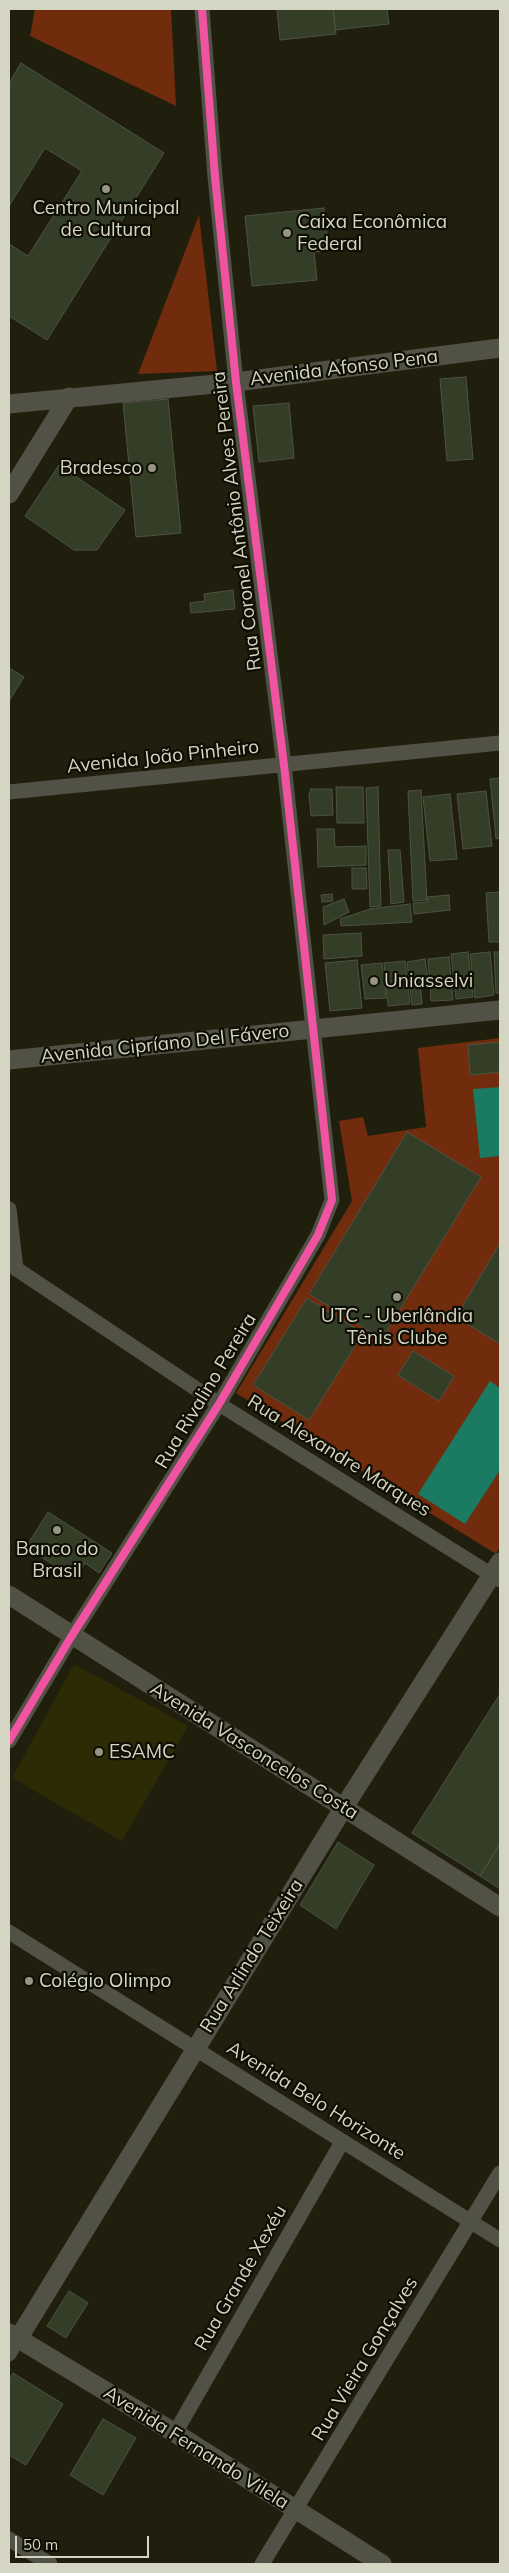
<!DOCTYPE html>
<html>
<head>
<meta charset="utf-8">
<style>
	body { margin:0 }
	#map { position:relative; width:509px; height:2573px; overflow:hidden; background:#201f0e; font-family:Mulish,sans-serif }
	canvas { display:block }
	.frame { position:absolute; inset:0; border:10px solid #d5d5c4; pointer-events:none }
	.scale { position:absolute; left:15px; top:2536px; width:134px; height:22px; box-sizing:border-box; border:2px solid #d5d5c4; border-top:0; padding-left:6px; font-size:15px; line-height:18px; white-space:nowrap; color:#d5d5c4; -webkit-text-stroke:4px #0f0e04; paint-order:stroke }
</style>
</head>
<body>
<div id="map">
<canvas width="509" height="2573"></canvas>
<div class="frame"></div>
<div class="scale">50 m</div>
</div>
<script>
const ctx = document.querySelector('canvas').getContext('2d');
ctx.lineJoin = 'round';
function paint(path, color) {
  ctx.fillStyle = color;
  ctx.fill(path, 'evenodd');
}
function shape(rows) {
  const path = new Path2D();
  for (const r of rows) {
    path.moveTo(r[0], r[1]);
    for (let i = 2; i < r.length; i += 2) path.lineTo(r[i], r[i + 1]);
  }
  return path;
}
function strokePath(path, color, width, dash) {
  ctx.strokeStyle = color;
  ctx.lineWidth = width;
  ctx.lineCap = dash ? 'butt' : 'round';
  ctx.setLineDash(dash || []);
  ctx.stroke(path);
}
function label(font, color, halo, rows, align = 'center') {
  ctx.font = font + ' Mulish,sans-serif';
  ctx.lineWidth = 4.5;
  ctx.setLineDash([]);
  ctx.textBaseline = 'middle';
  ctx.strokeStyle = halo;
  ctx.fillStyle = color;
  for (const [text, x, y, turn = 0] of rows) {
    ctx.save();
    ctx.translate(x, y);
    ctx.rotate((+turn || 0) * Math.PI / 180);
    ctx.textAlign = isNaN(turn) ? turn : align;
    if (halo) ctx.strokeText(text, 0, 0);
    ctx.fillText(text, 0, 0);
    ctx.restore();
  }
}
const built = shape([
	[74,1664,188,1726,122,1841,12,1778]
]);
const green = shape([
	[35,9,171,9,176,106,30,36],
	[199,215,217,371,138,374],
	[500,1038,500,1547,496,1554,236,1393,352,1201,339,1121,363,1117,368,1136,426,1127,418,1048]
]);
const water = shape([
	[500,1087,500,1156,480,1158,473,1089],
	[490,1381,500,1388,500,1470,465,1524,418,1494]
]);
const building = shape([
	[277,9,333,9,336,34,280,40,277,9],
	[333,9,387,9,389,24,335,30,333,9],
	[21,63,164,153,47,340,9,316,9,244,28,256,82,171,45,148,9,206,9,83,21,63],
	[324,208,329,251,314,252,317,280,252,286,245,216,324,208],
	[466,377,473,459,447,461,440,379,466,377],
	[168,399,181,533,136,537,123,403,168,399],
	[289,403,294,458,259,462,253,406,289,403],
	[59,465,125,510,97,550,74,550,25,516,59,465],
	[233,590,235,609,191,613,190,603,205,601,204,594,233,590],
	[9,668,24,677,9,701,9,668],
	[500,778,500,838,496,839,490,779,500,778],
	[336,787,363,787,364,823,337,823,336,787],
	[378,787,381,906,370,907,366,788,378,787],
	[311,789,332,789,333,815,311,816,309,795,311,789],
	[421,790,427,900,413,901,408,791,421,790],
	[486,791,492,846,463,849,457,794,486,791],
	[450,794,457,859,430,861,423,797,450,794],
	[317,829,334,829,335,847,366,846,366,865,318,867,317,829],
	[388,850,400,850,404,902,391,904,388,850],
	[352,868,366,868,367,889,352,889,352,868],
	[500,892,500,942,489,942,486,893,500,892],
	[332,894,333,901,322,902,321,895,332,894],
	[449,895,450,910,414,914,413,903,428,902,427,897,449,895],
	[344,899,349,912,324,925,323,907,344,899],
	[410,904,412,922,341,926,340,919,370,909,410,904],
	[361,933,362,956,324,959,323,935,361,933],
	[468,952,473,997,456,999,451,954,468,952],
	[490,952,494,995,475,998,470,954,490,952],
	[494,952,500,952,500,993,496,993,494,952],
	[449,957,453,1000,431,1001,428,959,449,957],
	[425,959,428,980,420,981,422,1004,412,1005,407,962,425,959],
	[357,960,362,1008,330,1011,325,963,357,960],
	[405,961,410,1004,388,1006,384,963,405,961],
	[382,963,386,998,365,999,361,965,382,963],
	[500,1042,500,1072,470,1075,468,1045,500,1042],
	[407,1132,481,1177,382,1339,309,1294,407,1132],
	[500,1243,500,1344,456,1317,500,1243],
	[307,1298,363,1333,309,1420,253,1385,307,1298],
	[413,1351,454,1376,439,1401,398,1375,413,1351],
	[48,1512,112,1553,99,1573,85,1563,75,1579,26,1547,48,1512],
	[500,1694,500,1844,480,1876,412,1833,500,1694],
	[338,1842,374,1865,336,1929,300,1905,338,1842],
	[500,1844,500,1889,480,1876,500,1844],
	[69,2291,88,2303,66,2338,47,2326,69,2291],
	[13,2373,63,2404,26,2465,9,2455,9,2380,13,2373],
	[103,2419,136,2438,103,2495,70,2475,103,2419]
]);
const minor = shape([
	[9,792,500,743],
	[9,1209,16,1269],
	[9,1264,219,1404,500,1580],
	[9,1741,71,1637,219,1404,318,1235,332,1200,284,765,236,382,215,177,202,9],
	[9,1932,500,2240],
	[9,2354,18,2339],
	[175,2433,342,2142],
	[9,2539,50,2564],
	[262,2564,500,2173]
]);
const tertiary = shape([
	[9,404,236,382,500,348],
	[9,494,69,397],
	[9,1060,500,1010],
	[9,1595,500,1907],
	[9,2333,175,2433,382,2564],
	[18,2339,344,1807,500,1562]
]);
const cycleway = shape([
	[9,1741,71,1637,219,1404,318,1235,332,1200,284,765,236,382,215,177,202,9]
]);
const markers = [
	[106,189,5,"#969584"],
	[287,233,5,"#969584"],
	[152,468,5,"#969584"],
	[374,981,5,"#969584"],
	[397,1297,5,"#969584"],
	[57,1530,5,"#969584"],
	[99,1752,5,"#969584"],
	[29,1981,5,"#969584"]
];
const poiNames = [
	["Centro Municipal",106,208,"center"],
	["de Cultura",106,230,"center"],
	["Caixa Econômica",297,222],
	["Federal",297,244],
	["Bradesco",142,468,"right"],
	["Uniasselvi",384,981],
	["UTC - Uberlândia",397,1316,"center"],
	["Tênis Clube",397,1338,"center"],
	["Banco do",57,1549,"center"],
	["Brasil",57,1571,"center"],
	["ESAMC",109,1752],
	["Colégio Olimpo",39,1981]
];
const streetNames = [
	["Avenida Afonso Pena",344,368,-7],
	["Rua Coronel Antônio Alves Pereira",237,521,-97],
	["Avenida João Pinheiro",163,757,-6],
	["Avenida Cipríano Del Fávero",165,1044,-6],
	["Rua Rivalino Pereira",206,1391,-59],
	["Rua Alexandre Marques",339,1456,32],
	["Avenida Vasconcelos Costa",254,1751,32],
	["Rua Arlindo Teixeira",252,1956,-58],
	["Avenida Belo Horizonte",316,2101,32],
	["Rua Grande Xexéu",241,2278,-60],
	["Rua Vieira Gonçalves",365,2359,-59],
	["Avenida Fernando Vilela",196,2448,32]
];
paint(built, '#2c2b06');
paint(green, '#702c0c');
paint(water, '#1b7a62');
paint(building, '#343d26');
strokePath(building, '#4e5245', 1);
strokePath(minor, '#515145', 15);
strokePath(tertiary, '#515145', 19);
strokePath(cycleway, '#f153a3', 8);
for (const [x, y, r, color] of markers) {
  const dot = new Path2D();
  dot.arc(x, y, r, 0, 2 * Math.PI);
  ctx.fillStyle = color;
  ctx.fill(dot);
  strokePath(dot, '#0f0e04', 2);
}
label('19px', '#d5d5c4', '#0f0e04', poiNames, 'left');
label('19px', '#d5d5c4', '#0f0e04', streetNames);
</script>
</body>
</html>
